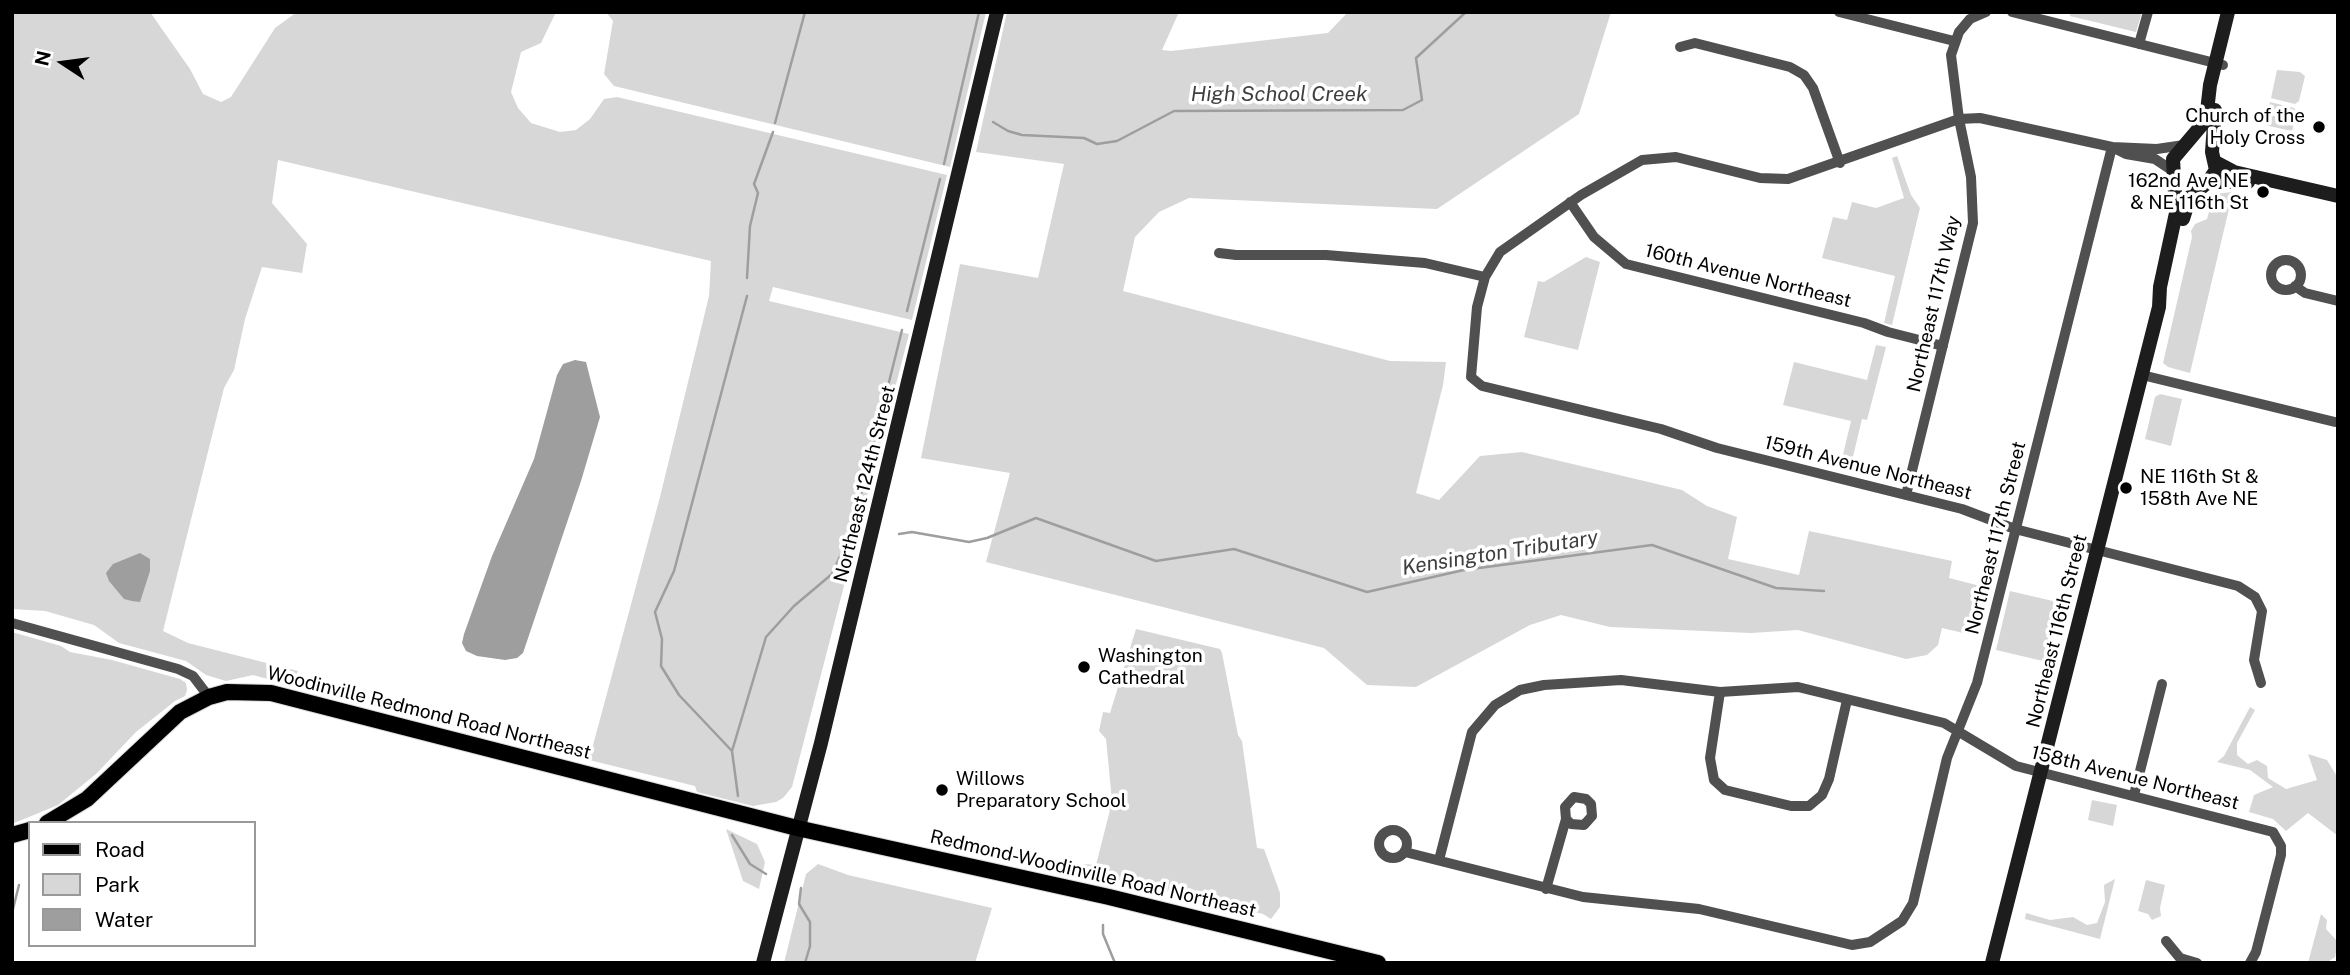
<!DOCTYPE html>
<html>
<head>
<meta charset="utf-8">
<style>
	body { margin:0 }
	#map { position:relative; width:2350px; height:975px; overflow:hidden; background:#fff; font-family:"Public Sans",sans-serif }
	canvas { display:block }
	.frame { position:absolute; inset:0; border:14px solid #000; pointer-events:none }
	.legend { position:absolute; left:28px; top:821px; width:228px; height:126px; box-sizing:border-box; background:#fff; border:2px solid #999; margin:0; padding:9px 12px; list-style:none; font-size:21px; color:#000 }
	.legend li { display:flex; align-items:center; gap:14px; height:35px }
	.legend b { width:35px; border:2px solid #999 }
	.north { position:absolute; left:28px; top:28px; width:70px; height:70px; -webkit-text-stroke:5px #fff; paint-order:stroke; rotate:283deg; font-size:19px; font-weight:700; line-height:28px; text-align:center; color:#000 }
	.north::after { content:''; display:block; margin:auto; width:24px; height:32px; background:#000; clip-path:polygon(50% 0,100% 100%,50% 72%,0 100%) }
</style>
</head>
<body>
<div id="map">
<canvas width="2350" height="975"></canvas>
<div class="frame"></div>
<ul class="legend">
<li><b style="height:9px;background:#000"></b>Road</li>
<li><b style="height:19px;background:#d7d7d7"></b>Park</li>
<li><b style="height:19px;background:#9e9e9e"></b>Water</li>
</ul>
<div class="north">N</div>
</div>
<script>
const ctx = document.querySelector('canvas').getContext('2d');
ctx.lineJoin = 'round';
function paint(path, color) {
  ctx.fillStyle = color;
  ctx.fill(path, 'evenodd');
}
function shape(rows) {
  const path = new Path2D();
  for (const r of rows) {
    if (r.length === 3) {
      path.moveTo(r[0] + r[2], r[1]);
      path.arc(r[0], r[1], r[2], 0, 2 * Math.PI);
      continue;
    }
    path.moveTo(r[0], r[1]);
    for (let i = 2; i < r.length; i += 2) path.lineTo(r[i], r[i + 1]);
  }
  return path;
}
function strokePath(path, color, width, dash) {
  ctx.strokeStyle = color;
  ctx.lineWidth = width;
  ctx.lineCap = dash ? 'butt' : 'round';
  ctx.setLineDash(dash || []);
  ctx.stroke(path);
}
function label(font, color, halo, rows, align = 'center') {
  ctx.font = font + ' "Public Sans",sans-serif';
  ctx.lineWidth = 7;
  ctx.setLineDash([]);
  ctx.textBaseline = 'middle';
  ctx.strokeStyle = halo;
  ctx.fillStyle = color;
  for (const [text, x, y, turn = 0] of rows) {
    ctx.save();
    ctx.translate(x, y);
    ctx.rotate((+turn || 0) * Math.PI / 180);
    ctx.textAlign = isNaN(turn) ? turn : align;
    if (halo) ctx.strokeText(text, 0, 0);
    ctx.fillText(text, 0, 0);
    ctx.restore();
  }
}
const green = shape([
	[12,12,150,12,190,69,203,94,221,102,231,97,275,28,297,12,556,12,541,43,521,52,511,92,518,108,531,123,560,132,576,130,590,119,604,99,617,97,947,175,912,320,773,287,769,301,909,334,792,787,783,798,776,802,753,806,697,792,695,786,589,760,660,497,709,296,711,261,278,160,272,203,307,244,302,273,262,267,245,319,234,370,224,388,163,631,188,643,298,671,294,679,286,684,253,675,226,681,206,675,186,661,119,643,94,625,45,611,12,609],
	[606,12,986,12,950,167,614,86,604,74,613,21],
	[1007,12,1179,12,1162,50,1171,51,1328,33,1348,12,1611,12,1579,114,1437,209,1189,198,1159,212,1135,237,1123,291,1390,361,1446,362,1443,385,1416,493,1439,500,1480,456,1522,452,1682,490,1707,506,1737,517,1728,559,1799,575,1809,531,1952,561,1949,578,1988,588,1976,636,1942,628,1938,645,1927,655,1906,659,1798,630,1751,633,1610,627,1561,615,1530,625,1416,687,1367,685,1324,648,986,562,1010,473,921,458,960,264,1038,278,1064,164,976,152],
	[2070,12,2142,12,2136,32,2070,16],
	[2277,70,2300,72,2305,76,2299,101,2295,104,2271,98],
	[2270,102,2294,108,2297,112,2292,131,2264,125],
	[1897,156,1911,195,1920,208,1892,325,1884,323,1895,276,1822,258,1833,217,1847,220,1852,202,1876,208,1904,198,1892,158],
	[2233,192,2190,373,2168,367,2163,363,2192,237,2191,231,2195,224,2207,219,2214,194],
	[1586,257,1600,262,1578,350,1524,337,1538,281,1544,282],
	[1876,345,1886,347,1867,420,1862,419,1850,469,1840,467,1851,421,1783,405,1794,362,1867,380],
	[2160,394,2182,399,2171,446,2145,439,2155,397],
	[2010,591,2057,602,2043,661,1996,650],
	[1136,629,1220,649,1222,653,1238,735,1242,741,1257,848,1264,849,1280,893,1280,907,1271,919,1263,914,1142,884,1082,873,1084,864,1096,865,1110,810,1103,804,1112,801,1106,739,1099,731,1103,712,1110,713],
	[12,632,61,646,70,652,112,660,180,679,186,683,187,690,185,696,175,701,136,732,96,774,58,805,12,824],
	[2250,707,2255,710,2237,743,2237,755,2248,764,2257,760,2267,766,2268,778,2286,789,2317,780,2308,754,2327,760,2338,778,2338,836,2308,813,2286,831,2273,819,2249,812,2254,795,2273,787,2250,770,2217,762,2224,756],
	[2092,800,2117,805,2113,826,2088,820],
	[726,829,757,844,765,862,759,889,743,881],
	[818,864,848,875,992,908,975,963,784,963,806,874],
	[2115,879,2100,939,2025,919,2026,913,2050,920,2073,917,2087,925,2097,923,2105,902,2104,885],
	[2146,880,2165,885,2160,908,2161,916,2152,920,2148,914,2138,911],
	[2321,914,2327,920,2326,929,2338,942,2335,957,2326,963,2308,963]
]);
const water = shape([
	[575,360,586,362,600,417,581,481,523,653,517,658,505,660,477,656,466,651,462,643,464,634,492,556,534,459,557,375,563,364],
	[140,553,150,559,150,571,140,602,132,601,124,599,109,581,106,573,113,564]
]);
const stream = shape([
	[993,122,1008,131,1022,135,1084,138,1097,144,1117,141,1174,111,1403,110,1422,100,1416,58,1466,12],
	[775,123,805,12],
	[944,164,979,12],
	[747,278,750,226,758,193,754,184,773,132],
	[907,311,940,179],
	[899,534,912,532,969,542,987,538,1036,518,1156,561,1234,549,1367,592,1464,570,1652,545,1776,588,1824,591],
	[732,751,679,695,661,666,662,639,655,612,674,571,747,296],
	[738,796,732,751,766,637,794,606,832,574,852,530,902,330],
	[732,835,750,864,766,874],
	[801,888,799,904,810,922,810,946,805,963],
	[12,913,19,885],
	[1103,925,1103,934,1115,963]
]);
const street = shape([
	[1839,12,1954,41],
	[2012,12,2223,65],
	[2139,44,2148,12],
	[1680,47,1695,43,1790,67,1804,75,1813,88,1840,163],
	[2112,147,2157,149,2184,145],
	[2173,171,2155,159,2126,154,2112,147,1980,118,1959,119,1788,179,1760,178,1676,157,1642,160,1581,195,1500,252,1485,277,1477,307,1471,377,1482,386,1661,429,1717,448,1962,509,2015,529,2238,586,2255,597,2262,611,2254,660,2261,683],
	[1570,202,1594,237,1626,264,1864,323,1888,332,1943,346],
	[1219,253,1236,255,1326,255,1425,263,1485,277],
	[2286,275,15],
	[2295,286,2305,293,2338,301],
	[2142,375,2335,422],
	[1906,495,1973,223,1971,177,1959,119,1951,55,1959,32,1970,19,1986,12],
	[12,623,178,669,193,676,209,697],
	[1720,692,1710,758,1714,780,1725,790,1791,806,1809,806,1822,795,1829,779,1847,700],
	[2134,795,2162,684],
	[1393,844,14],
	[1405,852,1583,897,1699,909,1852,945,1870,942,1902,921,1913,903,1947,758,1977,683,2112,147],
	[1439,860,1472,732,1495,705,1520,690,1544,685,1621,680,1720,692,1798,687,1944,723,2016,766,2273,832,2281,846,2281,855,2256,952,2250,963],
	[1546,889,1566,819,1565,807,1574,797,1586,799,1591,804,1592,816,1584,825,1571,824,1566,819],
	[2166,941,2180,958,2197,963]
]);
const secondary = shape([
	[2217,163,2234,172,2338,196],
	[2208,182,2248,182],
	[2183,219,2190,197,2208,182,2216,170,2212,152,2215,110],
	[763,963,821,743,997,12],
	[1992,963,2159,307,2160,287,2176,213,2173,159,2206,120,2210,85,2228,12]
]);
const primary = shape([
	[47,823,87,799,180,712,209,697,227,692,271,693,797,828,1109,897,1378,963],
	[12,835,30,830]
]);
const markers = [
	[2319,127,7,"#000"],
	[2263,192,7,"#000"],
	[2126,488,7,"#000"],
	[1084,667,7,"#000"],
	[942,790,7,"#000"]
];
const poiNames = [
	["Church of the",2305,116,"right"],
	["Holy Cross",2305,138,"right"],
	["162nd Ave NE",2249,181,"right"],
	["& NE 116th St",2249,203,"right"],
	["NE 116th St &",2140,477],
	["158th Ave NE",2140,499],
	["Washington",1098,656],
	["Cathedral",1098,678],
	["Willows",956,779],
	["Preparatory School",956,801]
];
const streetNames = [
	["160th Avenue Northeast",1748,276,14],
	["Northeast 117th Way",1934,304,-77],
	["159th Avenue Northeast",1868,468,14],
	["Northeast 124th Street",865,484,-76],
	["Northeast 117th Street",1996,538,-76],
	["Northeast 116th Street",2057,631,-76],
	["Woodinville Redmond Road Northeast",429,713,14],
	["158th Avenue Northeast",2135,778,14],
	["Redmond-Woodinville Road Northeast",1093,874,13]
];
const waterNames = [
	["High School Creek",1279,95],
	["Kensington Tributary",1500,553,-9]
];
paint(green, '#d7d7d7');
paint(water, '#9e9e9e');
strokePath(stream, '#9e9e9e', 2.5);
strokePath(primary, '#dbdbdb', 18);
strokePath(street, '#505050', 10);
strokePath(secondary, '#1d1d1d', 14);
strokePath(primary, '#000', 16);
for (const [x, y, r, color] of markers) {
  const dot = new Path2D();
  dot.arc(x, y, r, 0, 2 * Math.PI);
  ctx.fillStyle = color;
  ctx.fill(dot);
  strokePath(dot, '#fff', 2.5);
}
label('19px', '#000', '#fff', poiNames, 'left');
label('19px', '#000', '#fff', streetNames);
label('italic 21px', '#3f3f3f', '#fff', waterNames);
</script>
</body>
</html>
